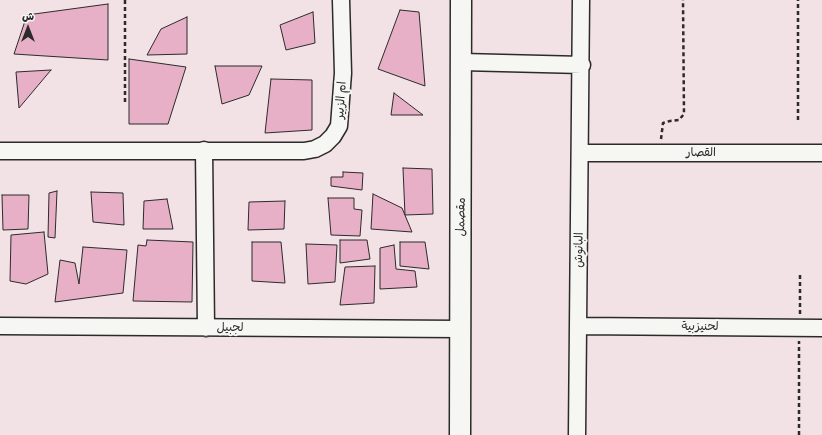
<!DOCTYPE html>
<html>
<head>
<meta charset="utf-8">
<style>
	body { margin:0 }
	#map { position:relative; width:822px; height:435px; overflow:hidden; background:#f2e1e5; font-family:Delius,"Playpen Sans Arabic",sans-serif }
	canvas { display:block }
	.north { position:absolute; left:8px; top:8px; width:40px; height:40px; -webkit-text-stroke:3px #f6f6f2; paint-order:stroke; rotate:0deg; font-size:11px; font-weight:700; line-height:16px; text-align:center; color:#2b2b2b }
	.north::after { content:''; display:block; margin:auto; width:14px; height:18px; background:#2b2b2b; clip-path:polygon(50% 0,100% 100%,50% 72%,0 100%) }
</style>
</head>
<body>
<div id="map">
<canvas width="822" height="435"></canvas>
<div class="north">ش</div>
</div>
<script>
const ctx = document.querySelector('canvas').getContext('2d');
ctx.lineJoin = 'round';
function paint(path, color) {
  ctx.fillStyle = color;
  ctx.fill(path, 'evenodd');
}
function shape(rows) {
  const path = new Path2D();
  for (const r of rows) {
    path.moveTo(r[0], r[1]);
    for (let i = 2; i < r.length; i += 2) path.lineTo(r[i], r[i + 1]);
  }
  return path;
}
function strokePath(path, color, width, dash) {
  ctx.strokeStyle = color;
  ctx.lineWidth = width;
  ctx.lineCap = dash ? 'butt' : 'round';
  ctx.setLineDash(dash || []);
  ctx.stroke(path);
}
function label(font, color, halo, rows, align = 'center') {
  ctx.font = font + ' Delius,"Playpen Sans Arabic",sans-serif';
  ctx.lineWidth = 4;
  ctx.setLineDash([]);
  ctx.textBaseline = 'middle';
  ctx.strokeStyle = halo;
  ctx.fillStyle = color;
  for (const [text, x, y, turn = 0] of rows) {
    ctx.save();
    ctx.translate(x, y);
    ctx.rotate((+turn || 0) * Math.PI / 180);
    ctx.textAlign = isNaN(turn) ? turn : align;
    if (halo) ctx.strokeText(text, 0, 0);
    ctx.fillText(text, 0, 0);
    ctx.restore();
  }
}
const building = shape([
	[108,4,108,60,14,54,27,15,108,4],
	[400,10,419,12,425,86,378,69,400,10],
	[313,12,315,43,286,50,280,25,313,12],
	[187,17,187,54,147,55,161,29,187,17],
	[129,59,186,67,168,124,129,124,129,59],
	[215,66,262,66,249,95,222,104,215,66],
	[51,70,19,108,16,72,51,70],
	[271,79,312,80,312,130,265,133,271,79],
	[394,93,423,115,391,115,394,93],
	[403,168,432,169,433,214,405,215,403,168],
	[343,172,363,173,362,190,331,186,331,177,343,177,343,172],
	[57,191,55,238,48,237,49,193,57,191],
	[91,192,123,193,124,225,93,222,91,192],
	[373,194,402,208,412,232,371,229,373,194],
	[2,195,29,195,28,229,3,230,2,195],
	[328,198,354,198,354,209,362,210,360,236,331,235,328,198],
	[167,199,173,229,143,229,144,201,167,199],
	[285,201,284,229,248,230,249,202,285,201],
	[44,232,48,274,26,284,10,281,11,235,44,232],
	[147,240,193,242,192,302,133,301,138,245,146,246,147,240],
	[340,240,367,240,370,259,340,263,340,240],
	[252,242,281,242,285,283,252,281,252,242],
	[400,242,425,242,429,269,400,266,400,242],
	[306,244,337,245,335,282,308,284,306,244],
	[394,245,396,269,415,271,417,287,380,289,380,248,394,245],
	[83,247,127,250,123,293,55,302,60,260,75,263,79,284,83,247],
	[375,266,374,303,340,305,345,267,375,266]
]);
const path = shape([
	[125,0,125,104],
	[798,120,798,0],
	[661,139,663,123,670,121,679,120,684,114,683,0],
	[800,314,800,275],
	[799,435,799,341]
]);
const minor = shape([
	[462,62,582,65],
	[204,150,206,328],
	[0,151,304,151,315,149,325,144,333,136,339,126,343,73,341,0],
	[580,153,822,153],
	[0,326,460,329],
	[578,326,822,328],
	[577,435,581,0]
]);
const tertiary = shape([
	[460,435,461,0]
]);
const streetNames = [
	["ام الزبير",341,100,-86],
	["القصار",701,153],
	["مقصمل",461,217,-89],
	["البانوش",579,250,-89],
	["لحنيزبية",700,327],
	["لجبيل",230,328]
];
paint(building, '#e7b0c7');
strokePath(building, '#2b2b2b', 1);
strokePath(minor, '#2b2b2b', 19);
strokePath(tertiary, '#2b2b2b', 23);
strokePath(path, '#2b2b2b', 2.5, [4, 3]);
strokePath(minor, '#f6f6f2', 16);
strokePath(tertiary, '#f6f6f2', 20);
label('12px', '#2b2b2b', '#f6f6f2', streetNames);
</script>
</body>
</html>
